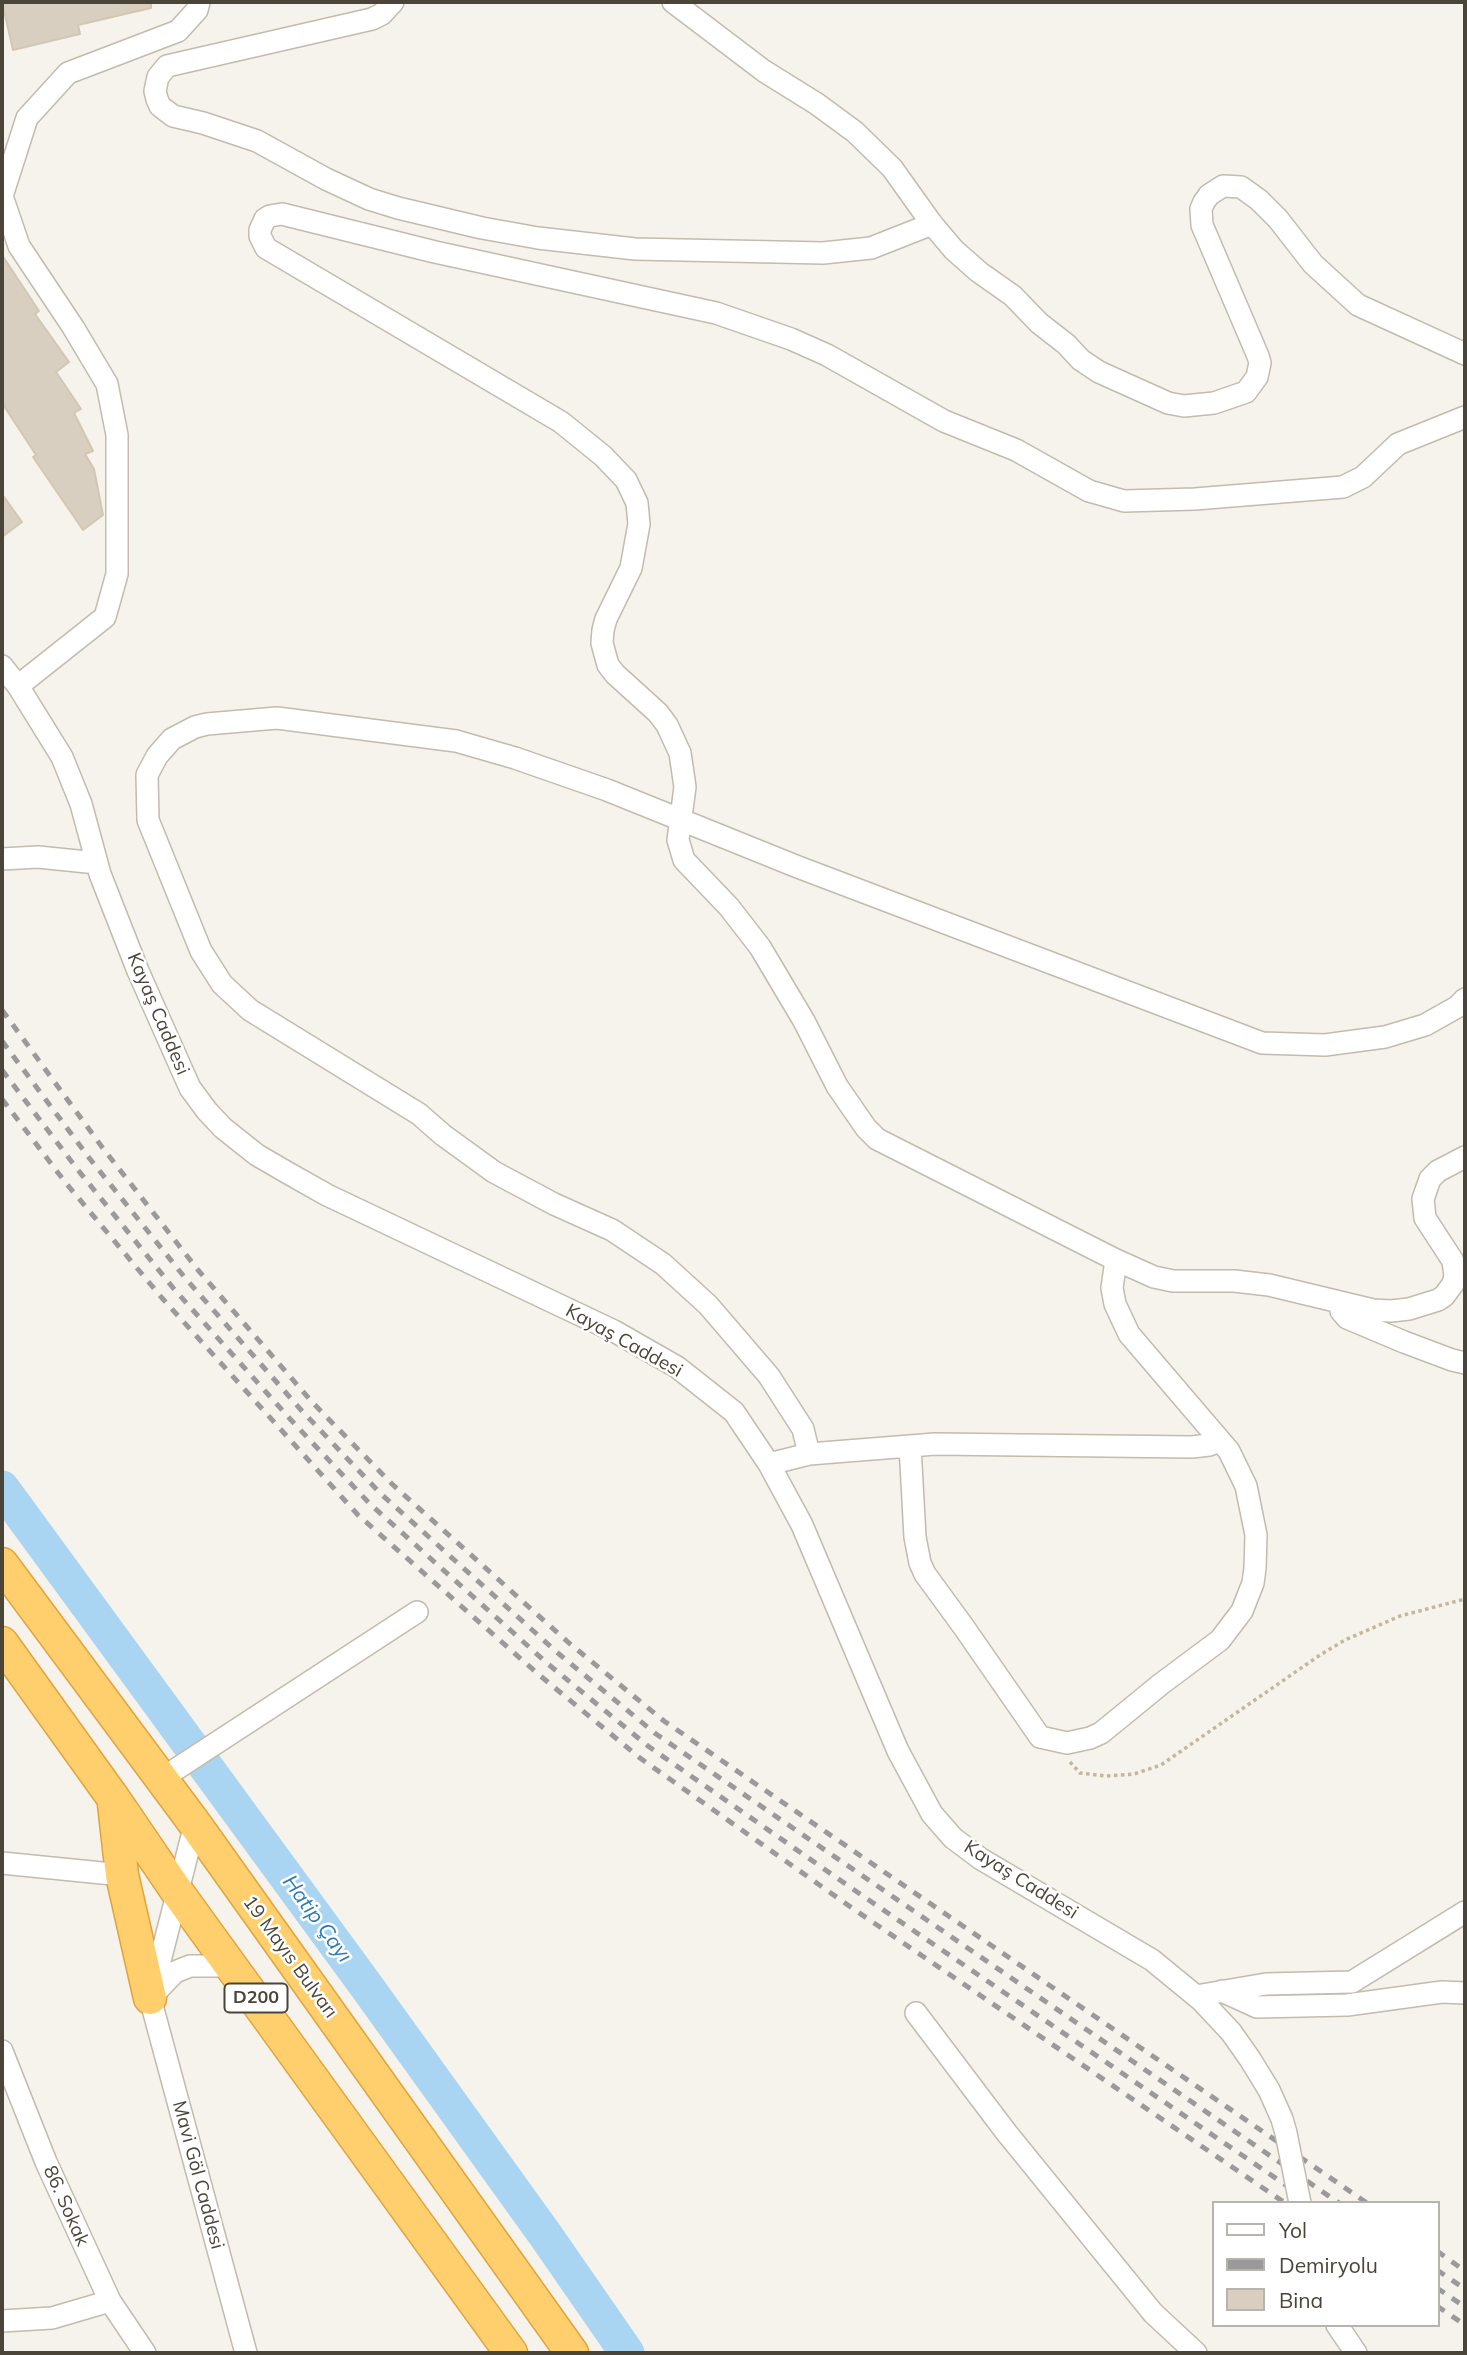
<!DOCTYPE html>
<html>
<head>
<meta charset="utf-8">
<style>
	body { margin:0 }
	#map { position:relative; width:1467px; height:2355px; overflow:hidden; background:#f6f3ec; font-family:Mulish,sans-serif }
	canvas { display:block }
	.frame { position:absolute; inset:0; border:4px solid #4b4439; pointer-events:none }
	.legend { position:absolute; left:1212px; top:2201px; width:228px; height:126px; box-sizing:border-box; background:#fff; border:2px solid #b7b4b0; margin:0; padding:9px 12px; list-style:none; font-size:21px; color:#4b4439 }
	.legend li { display:flex; align-items:center; gap:14px; height:35px }
	.legend b { width:35px; border:2px solid #b7b4b0 }
</style>
</head>
<body>
<div id="map">
<canvas width="1467" height="2355"></canvas>
<div class="frame"></div>
<ul class="legend">
<li><b style="height:9px;background:#fff"></b>Yol</li>
<li><b style="height:9px;background:#9a9a9a"></b>Demiryolu</li>
<li><b style="height:19px;background:#d8cfc1"></b>Bina</li>
</ul>
</div>
<script>
const ctx = document.querySelector('canvas').getContext('2d');
ctx.lineJoin = 'round';
function shape(rows) {
  const path = new Path2D();
  for (const r of rows) {
    path.moveTo(r[0], r[1]);
    for (let i = 2; i < r.length; i += 2) path.lineTo(r[i], r[i + 1]);
  }
  return path;
}
function strokePath(path, color, width, dash) {
  ctx.strokeStyle = color;
  ctx.lineWidth = width;
  ctx.lineCap = dash ? 'butt' : 'round';
  ctx.setLineDash(dash || []);
  ctx.stroke(path);
}
function paint(path, color) {
  ctx.fillStyle = color;
  ctx.fill(path, 'evenodd');
}
function label(font, color, halo, rows, align = 'center') {
  ctx.font = font + ' Mulish,sans-serif';
  ctx.lineWidth = 5;
  ctx.setLineDash([]);
  ctx.textBaseline = 'middle';
  ctx.strokeStyle = halo;
  ctx.fillStyle = color;
  for (const [text, x, y, turn = 0] of rows) {
    ctx.save();
    ctx.translate(x, y);
    ctx.rotate((+turn || 0) * Math.PI / 180);
    ctx.textAlign = isNaN(turn) ? turn : align;
    if (halo) ctx.strokeText(text, 0, 0);
    ctx.fillText(text, 0, 0);
    ctx.restore();
  }
}
const river = shape([
	[2,1488,367,1987,546,2236,627,2353]
]);
const building = shape([
	[2,2,151,2,151,8,78,25,80,34,13,50,2,2],
	[2,255,39,311,35,314,69,362,56,372,81,409,74,413,93,451,85,454,94,469,103,515,83,530,33,457,36,455,2,403,2,255],
	[2,494,22,522,2,537,2,494]
]);
const path = shape([
	[1070,1762,1080,1773,1106,1776,1134,1774,1161,1765,1320,1655,1345,1640,1400,1616,1465,1599]
]);
const minor = shape([
	[393,2,382,14,372,19,167,66,158,77,155,91,157,99,160,106,173,116,203,123,257,141,326,179,369,199,398,208,482,228,538,238,635,249,823,253,871,248,932,224],
	[673,2,764,71,817,104,855,132,892,168,932,224,954,250,979,272,1013,296,1039,323,1066,344,1081,360,1099,372,1168,403,1184,406,1214,403,1246,392,1257,377,1260,363,1258,356,1202,225,1201,209,1204,202,1209,195,1223,186,1241,187,1259,200,1278,219,1313,264,1358,305,1465,354],
	[1465,417,1398,444,1363,477,1343,487,1195,499,1124,501,1089,491,1016,450,944,421,827,355,791,339,716,313,435,252,282,214,270,216,265,219,260,230,260,236,266,248,561,422,603,456,626,480,637,503,639,524,631,568,606,619,603,630,602,643,608,665,615,674,658,713,667,725,680,753,685,787,678,840,684,860,729,907,760,947,804,1021,837,1086,866,1128,877,1139,1116,1260,1154,1277,1173,1281,1234,1281,1269,1285,1373,1310,1391,1311,1409,1309,1438,1300,1444,1296,1453,1284,1455,1276,1453,1261,1425,1218,1423,1199,1430,1179,1438,1171,1465,1157],
	[2,666,18,686,62,757,81,804,100,874,138,971,190,1088,207,1111,223,1128,257,1155,288,1173,327,1195,614,1331,677,1367,734,1412,769,1464,802,1525,898,1751,932,1814,953,1838,981,1859,1152,1960,1202,2001,1231,2032,1250,2059,1269,2090,1282,2119,1286,2133],
	[18,686,105,617,117,574,117,435,107,384,73,327,19,246,2,196,27,118,68,73,178,31,197,10,199,2],
	[2,859,38,857,97,863],
	[1342,1303,1341,1311,1347,1318,1404,1342,1452,1360,1465,1363],
	[910,1446,915,1537,920,1563,925,1574,963,1626,1040,1737,1067,1743,1090,1738,1101,1733,1161,1684,1220,1640,1242,1611,1253,1583,1255,1568,1256,1535,1246,1486,1229,1451,1129,1334,1115,1304,1112,1288,1116,1260],
	[809,1454,803,1429,769,1376,708,1305,663,1264,612,1230,554,1204,494,1172,443,1135,419,1114,250,1010,222,984,201,951,148,820,147,775,157,756,172,739,195,727,207,724,277,718,456,741,515,758,607,790,798,867,1262,1043,1325,1045,1385,1037,1425,1025,1457,1007,1465,999],
	[769,1464,809,1454,935,1444,1192,1447,1209,1445,1219,1441],
	[161,1779,417,1612],
	[2,1863,122,1875],
	[1222,1991,1257,2007,1347,2005,1442,1992,1465,1993],
	[152,1992,195,1824],
	[152,1996,175,1972,190,1966,233,1966],
	[1196,1996,1266,1984,1352,1982,1465,1912],
	[150,1998,246,2353],
	[916,2013,1006,2132,1153,2313,1196,2353],
	[2,2051,46,2162,110,2301,145,2353],
	[2,2321,52,2318,110,2301],
	[1337,2325,1356,2353]
]);
const highway = shape([
	[2,1564,195,1824,572,2353],
	[2,1643,114,1799,178,1893,511,2353],
	[114,1804,122,1875,150,1998]
]);
const rail = shape([
	[2,1010,102,1147,198,1270,312,1402,392,1484,569,1643,664,1721,1367,2203],
	[2,1041,90,1159,186,1279,302,1411,381,1494,559,1654,656,1734,1339,2203],
	[2,1070,78,1170,174,1289,291,1420,370,1504,548,1664,648,1746,860,1894,1312,2203],
	[2,1099,65,1182,162,1298,358,1515,538,1674,640,1758,852,1908,1285,2203],
	[1437,2251,1465,2271],
	[1437,2270,1465,2289],
	[1437,2288,1465,2307],
	[1437,2306,1465,2325]
]);
const minorBridge = shape([
	[1286,2133,1300,2203]
]);
const shields = [
	[256,1998,63]
];
const shieldNames = [
	["D200",256,1998]
];
const streetNames = [
	["Kayaş Caddesi",158,1014,67],
	["Kayaş Caddesi",624,1341,29],
	["Kayaş Caddesi",1021,1880,32],
	["19 Mayıs Bulvarı",290,1957,54],
	["Mavi Göl Caddesi",198,2175,75],
	["86. Sokak",66,2206,66]
];
const waterNames = [
	["Hatip Çayı",317,1919,54]
];
strokePath(river, '#a9d4f2', 35);
paint(building, '#d8cfc1');
strokePath(building, '#d3c7b4', 2);
strokePath(minor, '#c2bbae', 24);
strokePath(highway, '#e0a43c', 35);
strokePath(path, '#c4b79f', 3.5, [3.5, 3.5]);
strokePath(minor, '#fff', 21);
strokePath(highway, '#ffcf6e', 32);
strokePath(rail, '#9a9a9a', 5, [9, 9]);
strokePath(minorBridge, '#c2bbae', 24, []);
strokePath(minorBridge, '#fff', 21);
for (const [x, y, w] of shields) {
  const box = new Path2D();
  box.roundRect(x - w / 2, y - 14.5, w, 29, 5);
  ctx.fillStyle = '#fff';
  ctx.fill(box);
  strokePath(box, '#4b4439', 2);
}
label('bold 18px', '#4b4439', null, shieldNames);
label('19px', '#4b4439', '#fff', streetNames);
label('italic 21px', '#2e7ab2', '#fff', waterNames);
</script>
</body>
</html>
